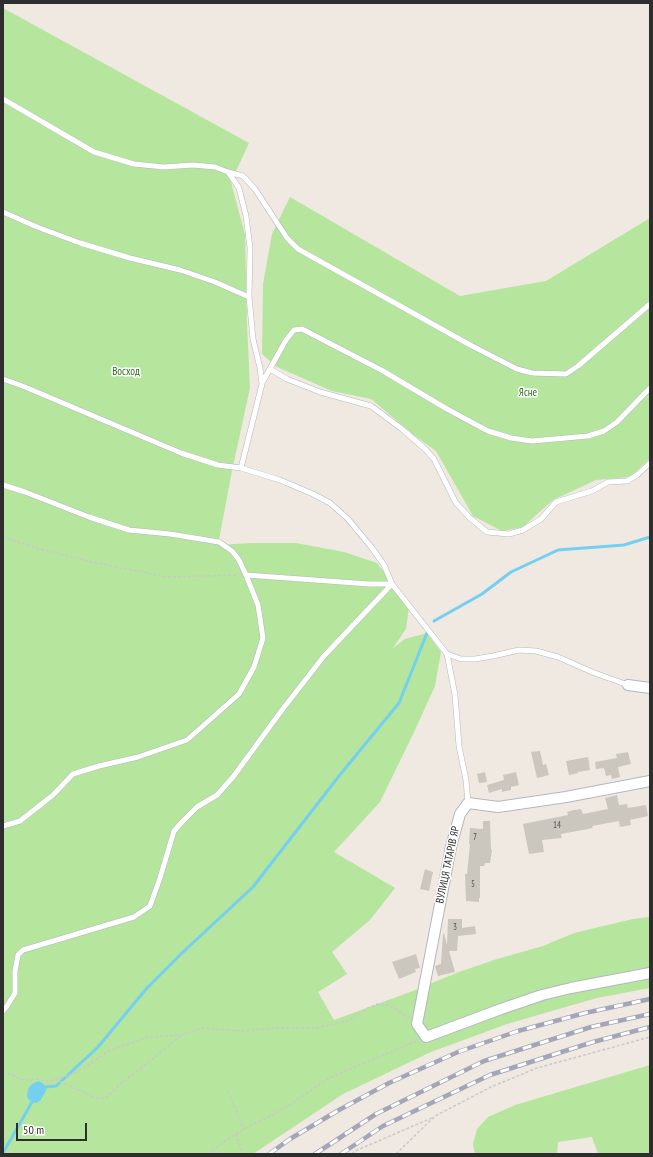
<!DOCTYPE html>
<html>
<head>
<meta charset="utf-8">
<style>
	body { margin:0 }
	#map { position:relative; width:653px; height:1157px; overflow:hidden; background:#efe9e1; font-family:"PT Sans Narrow",sans-serif }
	canvas { display:block }
	.frame { position:absolute; inset:0; border:4px solid #2e2e2e; pointer-events:none }
	.scale { position:absolute; left:16px; top:1123px; width:71px; height:18px; box-sizing:border-box; border:2px solid #2e2e2e; border-top:0; padding-left:5px; font-size:12px; line-height:14px; white-space:nowrap; color:#2e2e2e; -webkit-text-stroke:3px #fff; paint-order:stroke }
</style>
</head>
<body>
<div id="map">
<canvas width="653" height="1157"></canvas>
<div class="frame"></div>
<div class="scale">50 m</div>
</div>
<script>
const ctx = document.querySelector('canvas').getContext('2d');
ctx.lineJoin = 'round';
function paint(path, color) {
  ctx.fillStyle = color;
  ctx.fill(path, 'evenodd');
}
function shape(rows) {
  const path = new Path2D();
  for (const r of rows) {
    path.moveTo(r[0], r[1]);
    for (let i = 2; i < r.length; i += 2) path.lineTo(r[i], r[i + 1]);
  }
  return path;
}
function strokePath(path, color, width, dash) {
  ctx.strokeStyle = color;
  ctx.lineWidth = width;
  ctx.lineCap = dash ? 'butt' : 'round';
  ctx.setLineDash(dash || []);
  ctx.stroke(path);
}
function label(font, color, halo, rows, align = 'center') {
  ctx.font = font + ' "PT Sans Narrow",sans-serif';
  ctx.lineWidth = 3;
  ctx.setLineDash([]);
  ctx.textBaseline = 'middle';
  ctx.strokeStyle = halo;
  ctx.fillStyle = color;
  for (const [text, x, y, turn = 0] of rows) {
    ctx.save();
    ctx.translate(x, y);
    ctx.rotate((+turn || 0) * Math.PI / 180);
    ctx.textAlign = isNaN(turn) ? turn : align;
    if (halo) ctx.strokeText(text, 0, 0);
    ctx.fillText(text, 0, 0);
    ctx.restore();
  }
}
const green = shape([
	[3,8,249,143,231,182,245,235,247,324,250,388,232,471,218,545,252,543,296,543,344,552,377,563,409,607,406,629,393,648,405,639,427,633,441,652,435,686,415,730,380,802,334,852,395,888,370,920,332,952,347,974,318,992,334,1020,421,988,427,985,459,972,497,959,543,946,574,933,633,919,650,917,650,988,597,998,507,1024,431,1052,343,1094,253,1154,3,1154],
	[290,197,460,296,546,281,650,218,650,458,630,477,596,480,553,500,523,527,502,531,473,516,436,451,415,436,371,399,332,391,277,367,262,354,263,284,272,234],
	[650,1065,650,1154,598,1154,592,1137,558,1142,557,1154,475,1154,473,1144,477,1129,488,1117,515,1105]
]);
const water = shape([
	[39,1081,44,1084,46,1087,46,1091,40,1101,36,1103,32,1102,28,1099,27,1095,29,1087,34,1083]
]);
const stream = shape([
	[434,621,482,594,511,572,558,550,624,545,650,537],
	[46,1087,56,1086,98,1047,147,988,181,954,253,887,339,776,399,703,427,633],
	[3,1153,32,1102]
]);
const building = shape([
	[540,751,543,765,546,764,549,775,537,778,531,752],
	[628,752,631,764,618,767,620,777,612,779,611,775,606,776,604,768,596,769,595,762,617,758,616,754],
	[588,757,590,770,578,772,578,773,569,775,566,761],
	[485,772,487,782,479,783,477,774],
	[516,772,519,785,511,787,511,790,502,792,502,789,489,793,487,785,504,780,503,775],
	[617,795,619,805,627,804,628,808,646,805,648,816,630,820,631,825,620,827,619,821,592,826,593,828,561,834,562,838,542,840,544,852,529,854,523,824,568,815,567,812,574,810,581,809,583,814,608,809,605,798],
	[483,821,490,821,491,849,492,850,490,863,485,863,484,866,480,866,480,898,479,898,479,902,466,901,465,874,467,874,470,844,469,844,470,828,483,829],
	[425,869,433,872,429,891,420,889],
	[448,919,462,919,462,928,475,926,476,934,458,936,457,951,449,951,455,972,438,976,435,966,441,964,443,934,444,933,447,945],
	[416,954,420,968,415,969,416,972,399,979,392,962]
]);
const path = shape([
	[3,537,40,549,97,563,167,577,238,575],
	[3,1071,20,1079,29,1080,39,1079,49,1082,55,1079,98,1099,107,1097,118,1086,164,1050,181,1035,201,1028,242,1031,276,1028,315,1028,348,1021,368,1008,378,1004,389,1005,409,1018],
	[55,1079,76,1073,109,1051,148,1037,181,1035],
	[228,1091,244,1129],
	[236,1134,243,1154],
	[208,1154,223,1142,244,1129,270,1116,293,1103,327,1079,350,1069,417,1041],
	[352,1154,355,1151,434,1117],
	[396,1154,435,1116,491,1087,537,1068,650,1037]
]);
const service = shape([
	[3,99,94,152,134,164,164,167,193,165,215,167,228,172,239,188,246,216,250,248,249,297,253,339,260,368,262,384,241,468],
	[228,172,243,176,255,189,287,238,298,249,472,346,517,369,532,373,566,374,578,366,650,304],
	[3,212,37,227,80,243,130,258,180,270,215,282,249,297],
	[270,369,287,379,320,392,371,406,402,429,425,449,434,459,456,503,470,518,487,532,509,534,523,530,541,519,556,502,592,491,608,482,627,481,637,475,650,463],
	[3,379,25,387,181,453,218,465,241,468,280,480,313,494,330,503,348,519,372,548,384,565,392,584,447,654,461,659,475,659,493,656,519,650,536,651,558,657,592,672,628,685],
	[262,383,286,340,294,330,302,329,383,371,447,409,488,431,511,438,532,441,588,436,604,431,617,422,650,388],
	[3,485,25,492,89,517,129,530,170,534,219,542,232,551,239,560,246,575,258,605,263,638,254,667,239,694,187,740,138,757,99,766,73,774,53,795,20,821,3,826],
	[246,575,369,584,392,584],
	[447,654,455,695,459,746,466,780,468,803],
	[3,1011,7,1006,15,993,15,971,18,955,23,950,134,917,150,906,160,878,174,831,184,820,197,807,217,795,233,777,282,710,324,656,392,584]
]);
const minor = shape([
	[628,685,650,688],
	[650,781,566,797,498,807,468,803,460,814,451,847,417,1024,426,1037,501,1009,542,995,571,988,650,973]
]);
const rail = shape([
	[269,1154,290,1139,339,1110,389,1083,458,1052,518,1031,585,1013,650,999],
	[315,1154,376,1114,484,1061,591,1027,650,1014],
	[341,1154,383,1126,490,1075,593,1042,650,1027]
]);
const numberNames = [
	["14",557,825],
	["7",475,837],
	["5",473,884],
	["3",455,927]
];
const parkNames = [
	["Восход",126,372],
	["Ясне",528,393]
];
const streetNames = [
	["ВУЛИЦЯ ТАТАРІВ ЯР",448,865,-78]
];
paint(green, '#b6e59e');
paint(water, '#75cff0');
strokePath(stream, '#75cff0', 3);
paint(building, '#cbc7bf');
strokePath(service, '#b4b7c1', 6);
strokePath(minor, '#b4b7c1', 12);
strokePath(path, '#c9c9c9', 1.5, [3, 2]);
strokePath(service, '#fff', 5);
strokePath(minor, '#fff', 10);
strokePath(rail, '#a3a6b8', 4.5);
strokePath(rail, '#fff', 3, [9]);
label('9px', '#555452', null, numberNames);
label('11px', '#2c6e1b', '#fff', parkNames);
label('11px', '#2e2e2e', '#fff', streetNames);
</script>
</body>
</html>
